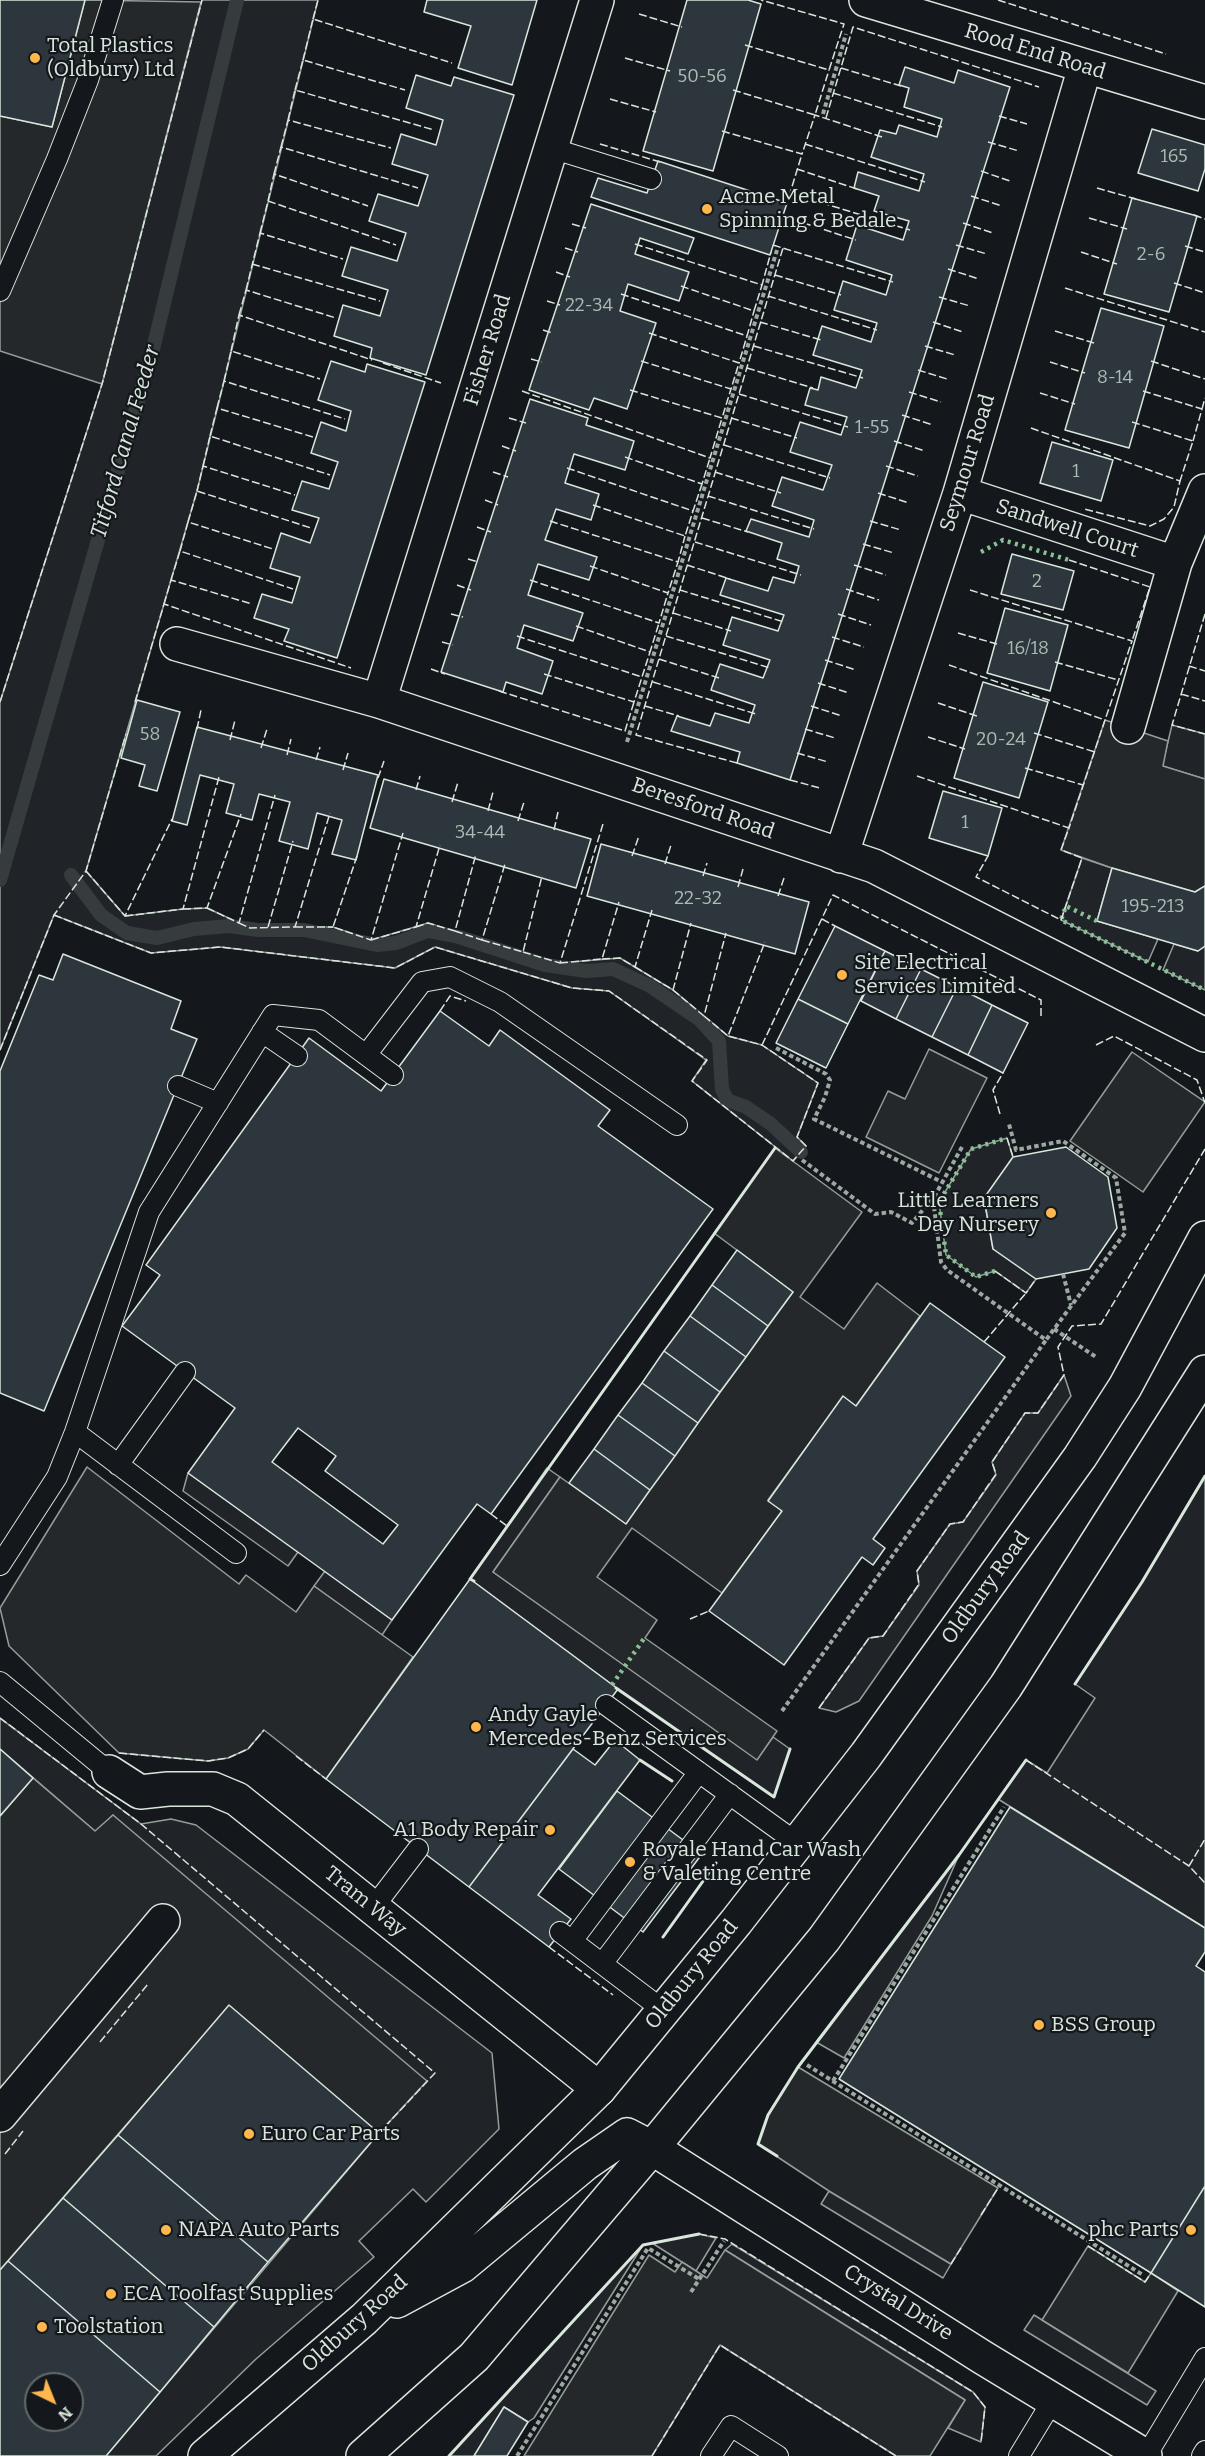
<!DOCTYPE html>
<html>
<head>
<meta charset="utf-8">
<style>
	body { margin:0 }
	#map { position:relative; width:1205px; height:2456px; overflow:hidden; background:#14181c; font-family:Bitter,serif }
	canvas { display:block }
	.north { position:absolute; left:24px; top:2372px; width:60px; height:60px; box-sizing:border-box; background:#14181c; border:2px solid #626a69; border-radius:50%; rotate:137deg; font-size:16px; font-weight:700; line-height:24px; text-align:center; color:#d8e6dc }
	.north::after { content:''; display:block; margin:auto; width:21px; height:27px; background:#ffb74d; clip-path:polygon(50% 0,100% 100%,50% 72%,0 100%) }
</style>
</head>
<body>
<div id="map">
<canvas width="1205" height="2456"></canvas>
<div class="north">N</div>
</div>
<script>
const ctx = document.querySelector('canvas').getContext('2d');
ctx.lineJoin = 'round';
function paint(path, color) {
  ctx.fillStyle = color;
  ctx.fill(path, 'evenodd');
}
function shape(rows) {
  const path = new Path2D();
  for (const r of rows) {
    path.moveTo(r[0], r[1]);
    for (let i = 2; i < r.length; i += 2) path.lineTo(r[i], r[i + 1]);
  }
  return path;
}
function strokePath(path, color, width, dash) {
  ctx.strokeStyle = color;
  ctx.lineWidth = width;
  ctx.lineCap = dash ? 'butt' : 'round';
  ctx.setLineDash(dash || []);
  ctx.stroke(path);
}
function label(font, color, halo, rows, align = 'center') {
  ctx.font = font + ' Bitter,serif';
  ctx.lineWidth = 4.5;
  ctx.setLineDash([]);
  ctx.textBaseline = 'middle';
  ctx.strokeStyle = halo;
  ctx.fillStyle = color;
  for (const [text, x, y, turn = 0] of rows) {
    ctx.save();
    ctx.translate(x, y);
    ctx.rotate((+turn || 0) * Math.PI / 180);
    ctx.textAlign = isNaN(turn) ? turn : align;
    if (halo) ctx.strokeText(text, 0, 0);
    ctx.fillText(text, 0, 0);
    ctx.restore();
  }
}
const green = shape([
	[202,0,318,0,197,491,86,871,125,916,183,909,207,908,250,928,333,927,371,940,428,923,559,963,620,958,673,990,728,1036,762,1045,818,1083,797,1137,806,1146,793,1161,692,1081,706,1060,609,991,572,988,435,947,395,968,220,947,151,953,54,915,0,1050,0,702,102,384,202,0],
	[1172,725,1205,734,1205,779,1162,766,1172,725],
	[1082,858,1112,868,1097,921,1158,939,1148,962,1061,920,1082,858],
	[1174,944,1198,951,1205,946,1205,990,1163,970,1174,944],
	[1007,1138,1013,1157,984,1199,993,1249,1036,1279,1026,1293,995,1271,976,1277,946,1255,939,1202,971,1149,1007,1138],
	[1064,1375,1071,1396,859,1701,836,1712,819,1708,869,1638,883,1636,919,1585,917,1571,950,1524,963,1522,996,1475,992,1462,1025,1413,1038,1413,1064,1375],
	[547,1468,560,1477,493,1572,757,1759,773,1737,790,1749,774,1797,618,1689,470,1579,547,1468],
	[188,1473,298,1552,288,1566,183,1491,188,1473],
	[1205,1476,1205,1928,998,1799,1026,1760,1047,1773,1095,1698,1075,1684,1142,1582,1205,1476],
	[325,1571,392,1620,382,1635,314,1586,325,1571],
	[0,1718,141,1824,171,1819,196,1825,492,2053,499,2129,426,2202,413,2189,359,2241,374,2257,256,2359,156,2456,106,2456,379,2133,113,1815,96,1832,0,1749,0,1718],
	[959,1855,932,1916,844,2058,816,2042,959,1855],
	[829,2191,951,2264,943,2278,821,2204,829,2191],
	[699,2234,716,2238,696,2271,652,2243,699,2234],
	[732,2244,973,2392,985,2407,981,2442,948,2428,965,2400,725,2250,732,2244],
	[643,2245,534,2418,528,2422,504,2407,474,2456,449,2456,643,2245],
	[1034,2315,1156,2391,1147,2405,1024,2330,1034,2315]
]);
const parking = shape([
	[85,0,201,2,102,384,0,351,0,116,52,127,85,0],
	[1105,720,1168,741,1163,766,1205,779,1205,886,1195,892,1112,868,1061,850,1105,720],
	[929,1049,987,1078,939,1173,866,1137,888,1091,905,1099,929,1049],
	[1132,1052,1205,1102,1143,1192,1070,1141,1132,1052],
	[775,1148,862,1212,800,1297,844,1329,877,1283,920,1316,856,1406,843,1397,768,1500,782,1511,722,1593,632,1528,597,1577,657,1620,645,1638,777,1731,757,1760,493,1572,560,1477,625,1523,793,1292,714,1233,775,1148],
	[87,1467,239,1584,246,1575,296,1612,314,1586,413,1657,326,1779,264,1730,248,1749,228,1758,208,1761,119,1753,9,1646,0,1608,87,1467],
	[33,1778,95,1831,113,1815,427,2081,379,2133,207,2032,0,2270,0,1816,33,1778],
	[798,2067,998,2188,951,2264,829,2191,758,2144,768,2115,798,2067],
	[1088,2246,1145,2282,1151,2273,1178,2291,1128,2373,1042,2320,1088,2246],
	[725,2250,965,2400,930,2456,896,2456,720,2345,652,2456,524,2456,649,2255,675,2272,682,2262,707,2278,725,2250]
]);
const stream = shape([
	[71,875,101,915,127,933,157,938,194,929,229,926,258,930,304,930,377,945,396,943,428,931,459,937,545,965,586,971,613,969,650,986,700,1020,719,1041,722,1089,727,1100,746,1107,771,1124,801,1152],
	[0,880,153,349,237,0]
]);
const building = shape([
	[0,0,85,0,52,127,0,116,0,0],
	[427,0,537,0,512,85,458,68,471,26,424,12,427,0],
	[687,0,748,0,761,4,713,171,643,151,687,0],
	[905,67,954,83,958,70,1010,87,790,780,737,763,740,752,671,731,677,716,710,726,715,713,749,723,755,705,711,690,720,664,763,678,770,660,723,645,732,617,778,631,784,615,720,595,726,578,768,591,773,577,794,583,799,566,777,559,782,543,746,531,751,519,809,537,814,520,772,506,782,477,823,490,832,465,790,452,800,422,841,435,847,417,805,405,810,388,818,390,821,377,856,388,862,370,813,355,822,326,871,342,877,323,834,310,843,281,886,295,892,275,846,260,857,225,903,240,909,221,874,211,879,196,854,188,858,172,919,191,924,174,871,157,880,130,896,134,899,125,937,137,942,119,904,107,909,88,899,85,905,67],
	[416,75,451,86,454,77,514,95,426,375,370,358,372,348,334,336,343,305,380,316,388,290,342,276,351,247,397,261,406,233,369,221,378,194,418,206,428,175,392,164,401,134,436,145,443,120,406,108,416,75],
	[1152,129,1205,145,1205,169,1198,191,1138,173,1152,129],
	[658,161,787,203,770,255,591,197,598,178,647,193,658,161],
	[1132,198,1197,216,1169,312,1104,294,1132,198],
	[591,204,694,238,688,254,640,238,635,254,689,272,679,301,628,284,620,311,656,323,627,409,594,398,589,410,529,390,591,204],
	[1101,308,1164,326,1129,448,1065,430,1101,308],
	[331,361,365,372,367,364,425,382,337,658,284,641,289,629,254,618,262,594,292,603,300,577,270,568,281,533,310,543,319,518,292,510,302,481,329,489,338,462,311,453,321,422,346,431,351,411,318,400,331,361],
	[530,399,588,418,586,425,634,441,625,470,574,454,565,483,599,494,591,520,556,509,545,540,597,557,589,580,538,564,528,595,583,613,573,641,524,625,517,648,553,661,542,694,506,682,503,692,441,672,530,399],
	[1052,442,1113,460,1101,501,1040,483,1052,442],
	[1012,554,1074,571,1063,610,1001,594,1012,554],
	[1005,608,1068,625,1050,691,987,673,1005,608],
	[983,682,1048,702,1019,798,954,778,983,682],
	[137,700,180,712,157,791,139,786,145,765,121,758,137,700],
	[197,727,378,775,356,860,332,854,342,820,317,813,308,849,279,841,290,802,259,794,252,820,226,813,234,784,200,775,187,825,172,821,197,727],
	[384,779,591,839,576,888,370,828,384,779],
	[943,791,1002,808,988,856,929,838,943,791],
	[601,844,809,902,795,954,587,896,601,844],
	[1112,868,1195,892,1205,886,1205,946,1198,951,1097,921,1112,868],
	[835,926,885,951,848,1024,798,999,835,926],
	[885,951,921,969,896,1019,861,1001,885,951],
	[63,954,181,1001,171,1029,197,1039,44,1411,0,1393,0,1071,39,975,53,980,63,954],
	[921,969,957,987,932,1037,896,1019,921,969],
	[957,987,992,1005,968,1055,932,1037,957,987],
	[798,999,848,1024,826,1068,776,1043,798,999],
	[992,1005,1028,1023,1003,1073,968,1055,992,1005],
	[440,1011,489,1046,500,1030,610,1110,598,1126,713,1209,491,1514,477,1504,392,1620,188,1473,235,1408,122,1326,160,1275,146,1265,309,1038,381,1091,440,1011],
	[298,1428,336,1456,325,1471,398,1525,383,1544,272,1462,298,1428],
	[1066,1147,1108,1177,1117,1228,1089,1269,1036,1279,993,1249,984,1198,1013,1157,1066,1147],
	[737,1250,793,1292,768,1326,712,1285,737,1250],
	[712,1285,768,1326,746,1357,690,1316,712,1285],
	[930,1303,1005,1357,873,1539,885,1548,873,1565,862,1557,784,1665,709,1611,782,1511,768,1501,843,1396,856,1406,930,1303],
	[690,1316,746,1357,720,1392,664,1351,690,1316],
	[664,1351,720,1392,698,1423,642,1383,664,1351],
	[642,1383,698,1423,675,1456,618,1415,642,1383],
	[618,1415,675,1456,650,1490,594,1449,618,1415],
	[594,1449,650,1490,626,1524,569,1483,594,1449],
	[470,1579,618,1689,469,1887,326,1779,470,1579],
	[615,1740,640,1760,538,1895,571,1919,549,1947,469,1887,573,1749,595,1765,615,1740],
	[0,1749,33,1778,0,1816,0,1749],
	[617,1791,702,1854,643,1932,559,1869,617,1791],
	[1010,1807,1205,1928,1205,1952,1196,1966,1205,1972,1205,2186,1151,2273,839,2079,1010,1807],
	[229,2005,379,2133,268,2262,118,2135,229,2005],
	[118,2135,268,2262,214,2327,63,2198,118,2135],
	[1205,2186,1205,2307,1151,2273,1205,2186],
	[63,2198,214,2327,160,2392,8,2261,63,2198],
	[8,2261,160,2392,106,2456,0,2456,0,2270,8,2261],
	[36,2384,72,2384,72,2420,36,2420,36,2384],
	[504,2407,528,2422,507,2456,474,2456,504,2407]
]);
const path = shape([
	[823,114,846,34],
	[627,742,777,250],
	[776,1048,826,1074,830,1080,825,1097,814,1119,942,1182],
	[962,1147,933,1199,941,1262,947,1270,1046,1340,1125,1233,1116,1178,1063,1141,1016,1150,1009,1124],
	[802,1160,875,1214,891,1212,912,1223,932,1199],
	[1063,1274,1071,1305],
	[1054,1329,1096,1357],
	[782,1711,1046,1340],
	[807,2065,1143,2275],
	[833,2081,1004,1807],
	[691,2292,724,2241],
	[517,2456,648,2248,699,2279]
]);
const service = shape([
	[551,148,651,179],
	[0,291,57,159,88,80,113,0],
	[262,1032,297,1056],
	[366,1055,422,982,450,977,500,1002,677,1125],
	[178,1086,218,1103],
	[75,1432,236,1553],
	[118,1465,185,1372],
	[0,1565,57,1477,75,1432,149,1212,273,1015,319,1020,393,1075],
	[0,1682,109,1772],
	[606,1705,797,1843],
	[373,1908,418,1849],
	[560,1932,663,2010],
	[572,1941,699,1772],
	[602,1964,730,1794],
	[711,2456,731,2426,778,2456],
	[1019,2456,1053,2400],
	[1146,2456,1205,2358],
	[1202,2456,1205,2451]
]);
const minor = shape([
	[960,493,1175,563],
	[177,644,379,701,874,866,1205,1035],
	[379,701,597,0],
	[1128,727,1175,563,1205,491],
	[841,856,960,493,1085,67],
	[109,1772,140,1792,168,1789,213,1789,237,1799,599,2089],
	[0,2115,163,1921],
	[652,2148,982,2357,1145,2456]
]);
const tertiary = shape([
	[866,0,1205,102]
]);
const primary = shape([
	[397,2301,462,2266,585,2164,627,2135,652,2148],
	[205,2456,364,2319,599,2089,736,1922,866,1755,1080,1457,1125,1387,1205,1238],
	[363,2456,474,2357,652,2148,824,1939,1006,1686,1205,1372]
]);
const hedge = shape([
	[981,552,1003,540,1069,560],
	[1097,921,1066,906,1061,920,1205,990],
	[995,1271,976,1277,946,1255,939,1202,971,1149,1007,1138],
	[612,1685,645,1637]
]);
const fence = shape([
	[998,0,1166,54],
	[639,14,682,27],
	[313,19,318,0],
	[745,45,829,70,844,24,761,0],
	[625,58,670,71],
	[303,60,313,19,452,63],
	[841,68,901,86],
	[295,90,303,60,405,90],
	[733,90,815,115,829,70],
	[833,93,942,127],
	[610,99,656,112],
	[999,116,1027,124],
	[826,118,853,27,1039,87],
	[288,120,295,90,434,130],
	[722,131,802,154,815,115,882,137],
	[988,142,1019,151],
	[600,144,660,162],
	[805,144,925,182],
	[281,147,288,120,391,148],
	[797,169,857,189],
	[981,171,1010,181],
	[274,174,281,147,418,188],
	[1097,188,1136,199],
	[790,193,910,230],
	[971,196,1002,206],
	[268,201,274,174,368,206],
	[783,201,787,203,802,154],
	[1194,215,1205,219],
	[782,216,856,240],
	[1089,218,1127,229],
	[963,223,993,233],
	[572,224,586,228],
	[260,233,268,201,396,245],
	[635,244,762,285,771,252],
	[773,245,893,282],
	[956,245,987,254],
	[1185,246,1205,252],
	[565,248,578,252],
	[1081,252,1117,264],
	[252,264,380,301],
	[948,269,979,279],
	[556,272,570,277],
	[775,275,841,295],
	[1174,283,1205,293],
	[681,286,754,311,762,285],
	[1065,288,1205,332],
	[246,290,260,233,343,259],
	[621,294,747,336,754,311],
	[768,296,877,330],
	[939,297,970,306],
	[547,301,560,305],
	[239,315,246,290,336,318],
	[760,322,821,340],
	[933,322,963,332],
	[543,330,552,333],
	[1055,331,1094,343],
	[649,333,739,363,747,336],
	[754,346,863,378],
	[925,346,955,355],
	[231,351,239,315,372,360],
	[531,359,542,362],
	[641,361,731,389,739,363],
	[1151,361,1205,379],
	[1050,362,1085,373],
	[383,363,441,383],
	[747,368,813,388],
	[918,370,947,379],
	[224,381,231,351,320,379],
	[630,390,722,418,731,389],
	[522,391,710,458,722,418],
	[1143,391,1202,409,1193,441],
	[909,392,941,402],
	[1040,393,1075,404],
	[739,394,848,427],
	[217,408,224,381,345,419],
	[1202,409,1205,398],
	[902,415,933,425],
	[509,418,526,423],
	[731,418,797,438],
	[1132,422,1193,441,1180,481],
	[1031,428,1180,481,1174,507,1164,519,1150,526,1084,509],
	[210,436,217,408,313,437],
	[894,441,925,451],
	[724,445,830,478],
	[502,446,516,451],
	[625,457,702,484,710,458],
	[203,466,210,436,330,475],
	[886,466,918,476],
	[567,468,693,511,702,484],
	[493,472,508,477],
	[715,472,781,493],
	[197,491,203,466,295,495],
	[878,493,909,503],
	[708,496,814,529],
	[485,500,498,505],
	[593,505,685,536,693,511],
	[702,518,748,532],
	[550,521,678,562,685,536],
	[870,521,901,530],
	[188,522,197,491,311,528],
	[477,527,491,532],
	[695,542,801,575],
	[863,544,894,553],
	[180,551,188,522,273,549],
	[468,559,478,562],
	[1069,560,1150,587,1132,641],
	[687,565,730,579],
	[854,565,886,575],
	[590,566,668,593,678,562],
	[171,580,180,551,293,589],
	[530,580,659,623,668,593],
	[457,585,471,590],
	[846,589,879,600],
	[680,590,784,622],
	[970,590,1132,641,1105,720],
	[164,604,171,580,252,604],
	[673,613,731,631],
	[451,614,463,617],
	[838,614,871,625],
	[1205,614,1172,725,1205,734],
	[576,626,650,652,659,623],
	[958,633,997,644],
	[517,636,642,677,650,652],
	[666,636,770,668],
	[832,637,864,647],
	[442,642,453,645],
	[659,659,719,678],
	[825,660,856,670],
	[1055,662,1118,680],
	[949,665,1105,720,1069,828],
	[1189,666,1205,671],
	[431,669,445,674],
	[544,674,634,702,642,677],
	[653,682,756,714],
	[818,683,849,693],
	[499,691,625,731,634,702],
	[1181,694,1205,701],
	[0,702,102,384,202,0],
	[135,702,164,604,351,668],
	[938,703,977,716],
	[645,706,679,716],
	[811,706,842,716],
	[197,729,201,710],
	[805,729,835,738],
	[1034,733,1095,752],
	[928,737,965,749],
	[230,740,235,720],
	[261,748,267,729],
	[797,753,828,762],
	[287,755,291,739],
	[316,760,320,747],
	[737,763,636,735,783,248],
	[1025,768,1083,785],
	[343,770,348,753],
	[917,776,1069,828,1061,850,1082,858,1061,920,976,877,988,856],
	[378,778,384,761],
	[790,780,820,788],
	[416,790,420,776],
	[452,802,458,782],
	[488,811,493,792],
	[518,821,524,802],
	[554,830,558,812],
	[357,856,333,927,371,940,403,833],
	[632,856,639,836],
	[665,864,671,845],
	[86,871,125,916,172,819],
	[703,876,707,863],
	[738,887,743,869],
	[778,896,784,878],
	[207,908,239,923,275,795],
	[183,909,207,908,241,814],
	[54,915,151,953,220,947,395,968,435,947,572,988,609,991,707,1060,692,1081,793,1161,806,1146,797,1137,818,1083,762,1045,728,1036],
	[125,916,183,909,219,777],
	[822,919,835,926],
	[239,923,250,928,295,927,330,813],
	[268,927,293,841],
	[295,927,333,927],
	[416,927,428,923,455,931,476,854],
	[455,931,482,940,505,864],
	[371,940,416,927,440,845],
	[482,940,523,952,542,876],
	[523,952,560,963,603,824],
	[602,959,620,958,635,967,652,910],
	[560,963,602,959,619,902],
	[635,967,673,990,691,923],
	[673,990,704,1016,726,933],
	[440,1011,450,996,466,1001],
	[704,1016,728,1036,765,942],
	[762,1045,833,895,1041,1000,1041,1018],
	[1096,1045,1114,1036,1197,1080,1205,1103],
	[0,1050,54,915,86,871,126,734],
	[1000,1114,993,1090,1003,1073],
	[1007,1138,1013,1157],
	[995,1271,1026,1293,1036,1279],
	[984,1342,1026,1293],
	[491,1514,507,1526],
	[690,1619,709,1611],
	[819,1708,869,1638,883,1636,919,1584,917,1571,950,1524,963,1522,996,1474,992,1462,1025,1413,1038,1413,1064,1375,1058,1347,1072,1326,1101,1324,1205,1149],
	[0,1718,141,1824,435,2073,379,2133],
	[119,1753,208,1761,228,1758,248,1749,264,1730],
	[296,1756,326,1779],
	[1026,1760,1189,1866,1205,1883],
	[1189,1866,1205,1839],
	[549,1947,613,1995],
	[100,2042,148,1984],
	[5,2154,23,2131],
	[981,2215,998,2188],
	[699,2234,725,2239,973,2392,985,2407,981,2442],
	[1088,2246,1145,2282,1151,2273],
	[951,2264,961,2248],
	[652,2456,720,2345,896,2456]
]);
const wall = shape([
	[474,1581,470,1579,775,1148],
	[1075,1684,1142,1582,1205,1476],
	[616,1688,774,1797,790,1749],
	[640,1760,672,1781],
	[663,1937,716,1863],
	[777,2156,758,2144,768,2115,798,2067,959,1855,1026,1760],
	[449,2456,643,2245,699,2234]
]);
const markers = [
	[35,58,6,"#ffb74d"],
	[707,209,6,"#ffb74d"],
	[842,975,6,"#ffb74d"],
	[1051,1213,6,"#ffb74d"],
	[476,1727,6,"#ffb74d"],
	[550,1830,6,"#ffb74d"],
	[630,1862,6,"#ffb74d"],
	[1039,2025,6,"#ffb74d"],
	[249,2134,6,"#ffb74d"],
	[166,2230,6,"#ffb74d"],
	[1191,2230,6,"#ffb74d"],
	[111,2294,6,"#ffb74d"],
	[42,2327,6,"#ffb74d"]
];
const numberNames = [
	["50-56",702,77],
	["165",1174,157],
	["2-6",1151,255],
	["22-34",589,306],
	["8-14",1115,378],
	["1-55",872,428],
	["1",1076,472],
	["2",1037,582],
	["16/18",1028,649],
	["58",150,735],
	["20-24",1001,740],
	["1",965,823],
	["34-44",480,833],
	["22-32",698,899],
	["195-213",1153,907]
];
const poiNames = [
	["Total Plastics",47,46],
	["(Oldbury) Ltd",47,70],
	["Acme Metal",719,197],
	["Spinning & Bedale",719,221],
	["Site Electrical",854,963],
	["Services Limited",854,987],
	["Little Learners",1039,1201,"right"],
	["Day Nursery",1039,1225,"right"],
	["Andy Gayle",488,1715],
	["Mercedes-Benz Services",488,1739],
	["A1 Body Repair",538,1830,"right"],
	["Royale Hand Car Wash",642,1850],
	["& Valeting Centre",642,1874],
	["BSS Group",1051,2025],
	["Euro Car Parts",261,2134],
	["NAPA Auto Parts",178,2230],
	["phc Parts",1179,2230,"right"],
	["ECA Toolfast Supplies",123,2294],
	["Toolstation",54,2327]
];
const streetNames = [
	["Rood End Road",1035,52,17],
	["Fisher Road",488,350,-73],
	["Seymour Road",968,463,-73],
	["Sandwell Court",1067,529,18],
	["Beresford Road",703,809,19],
	["Oldbury Road",986,1588,-54],
	["Tram Way",365,1902,39],
	["Oldbury Road",692,1975,-51],
	["Crystal Drive",898,2303,32],
	["Oldbury Road",355,2324,-42]
];
const waterNames = [
	["Titford Canal Feeder",126,442,-74]
];
paint(green, '#202428');
strokePath(green, '#939e99', 1.5);
paint(parking, '#24282b');
strokePath(parking, '#939e99', 1.5);
strokePath(stream, '#363b3e', 14);
paint(building, '#2c363c');
strokePath(building, '#d8e6dc', 1.5);
strokePath(service, '#d8e6dc', 22);
strokePath(minor, '#d8e6dc', 36);
strokePath(tertiary, '#d8e6dc', 36);
strokePath(primary, '#d8e6dc', 36);
strokePath(path, '#9da8a2', 4, [4.5, 3]);
strokePath(service, '#14181c', 20);
strokePath(minor, '#14181c', 33);
strokePath(tertiary, '#14181c', 33);
strokePath(primary, '#14181c', 33);
strokePath(hedge, '#8ac095', 4.5, [3, 4.5]);
strokePath(fence, '#d8e6dc', 1.5, [8, 3]);
strokePath(wall, '#d8e6dc', 3);
for (const [x, y, r, color] of markers) {
  const dot = new Path2D();
  dot.arc(x, y, r, 0, 2 * Math.PI);
  ctx.fillStyle = color;
  ctx.fill(dot);
  strokePath(dot, '#14181c', 2);
}
label('18px', '#adbab4', null, numberNames);
label('21px', '#d8e6dc', '#14181c', poiNames, 'left');
label('21px', '#d8e6dc', '#14181c', streetNames);
label('italic 22px', '#d8e6dc', '#14181c', waterNames);
</script>
</body>
</html>
